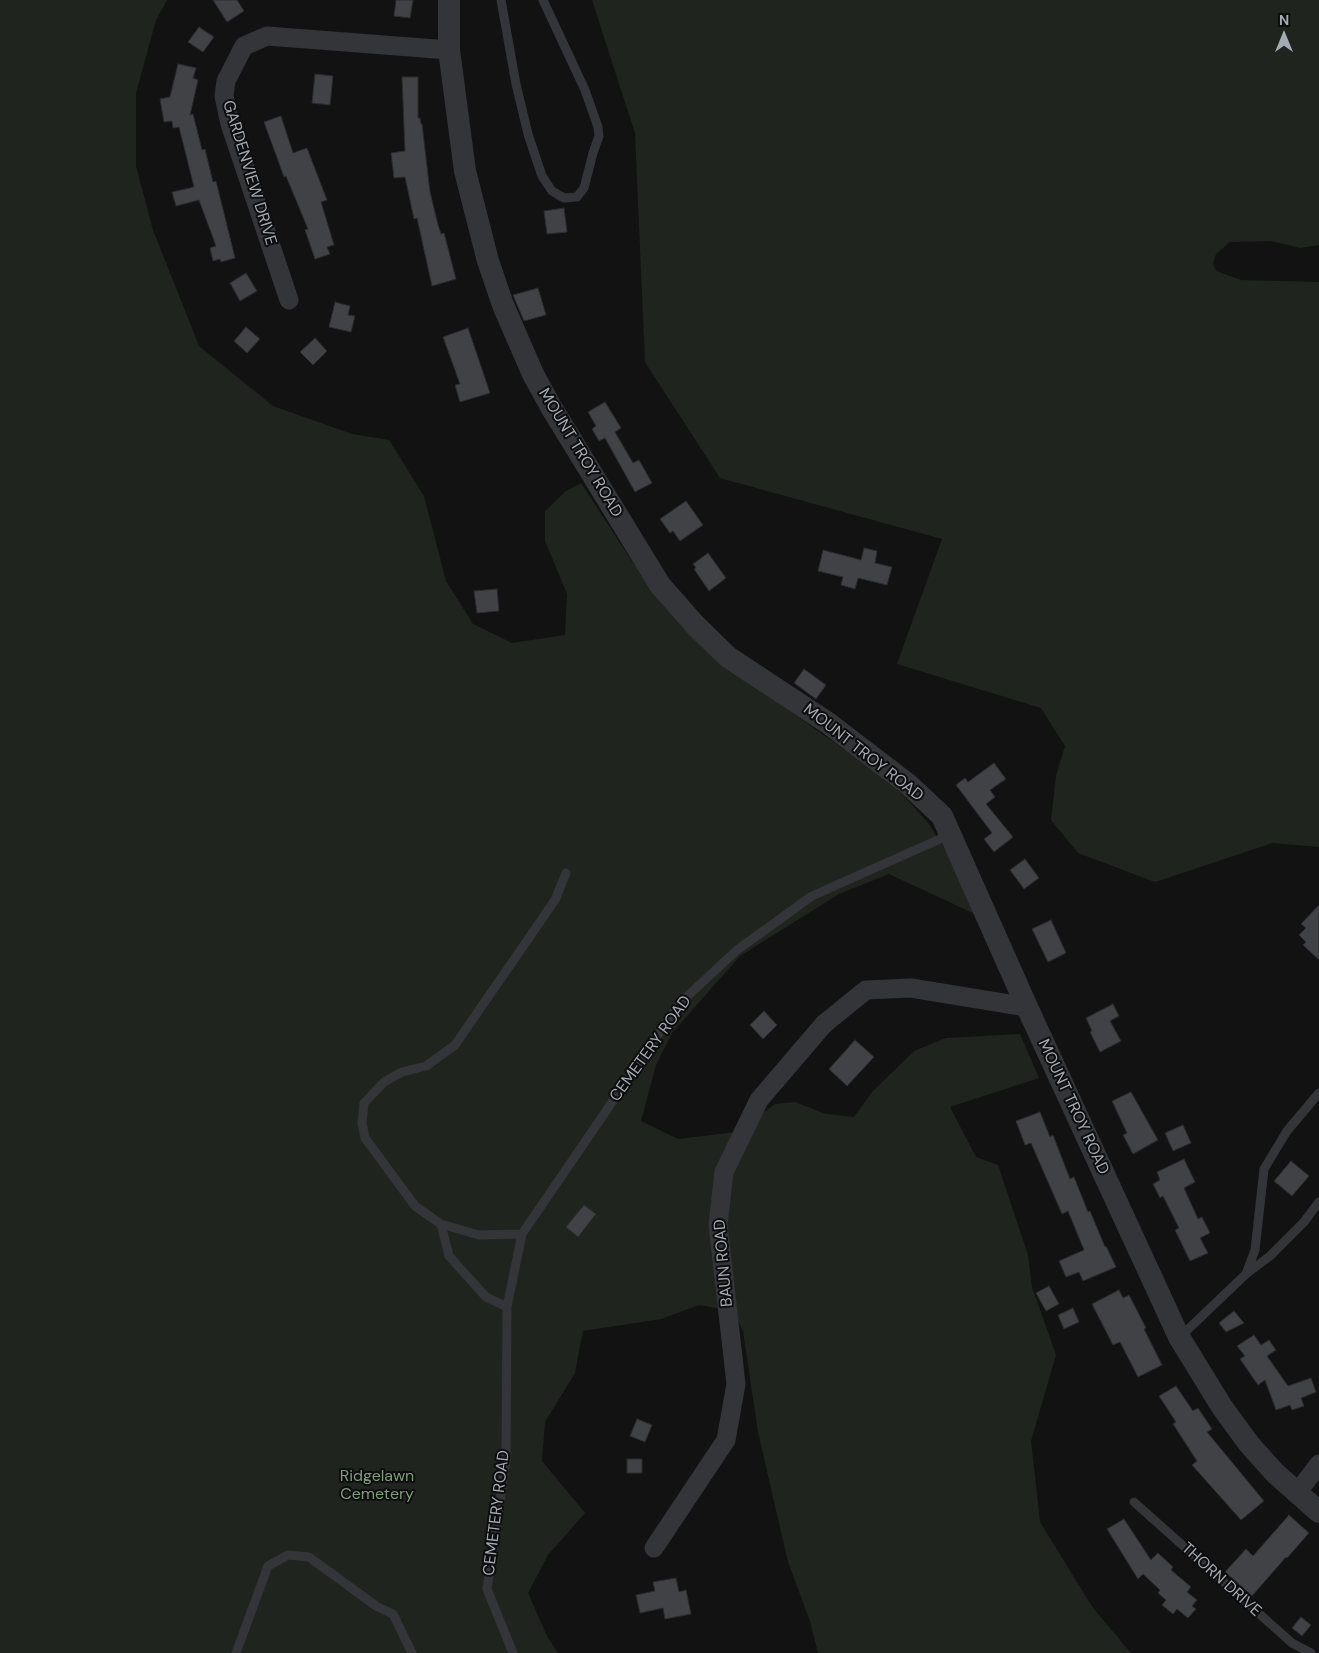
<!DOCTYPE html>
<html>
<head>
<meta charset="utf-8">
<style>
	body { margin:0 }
	#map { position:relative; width:1319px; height:1653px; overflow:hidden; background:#121213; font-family:"DM Sans",sans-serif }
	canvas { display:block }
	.north { position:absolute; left:1259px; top:10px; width:50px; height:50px; -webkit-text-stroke:4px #0d0d0e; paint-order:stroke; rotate:0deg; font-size:14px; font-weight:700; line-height:20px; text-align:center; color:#a4abb3 }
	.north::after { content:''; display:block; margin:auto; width:18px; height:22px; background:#a4abb3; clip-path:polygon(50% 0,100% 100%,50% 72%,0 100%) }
</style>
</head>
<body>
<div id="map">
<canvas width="1319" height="1653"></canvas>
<div class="north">N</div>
</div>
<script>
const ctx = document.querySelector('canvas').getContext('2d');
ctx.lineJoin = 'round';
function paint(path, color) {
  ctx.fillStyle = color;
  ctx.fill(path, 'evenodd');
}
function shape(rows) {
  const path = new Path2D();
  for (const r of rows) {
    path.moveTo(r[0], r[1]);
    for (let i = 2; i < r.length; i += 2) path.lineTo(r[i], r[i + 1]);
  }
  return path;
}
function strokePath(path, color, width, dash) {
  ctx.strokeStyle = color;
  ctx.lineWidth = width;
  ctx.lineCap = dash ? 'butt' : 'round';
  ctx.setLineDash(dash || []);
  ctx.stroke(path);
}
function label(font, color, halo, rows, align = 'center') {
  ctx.font = font + ' "DM Sans",sans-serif';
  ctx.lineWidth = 4;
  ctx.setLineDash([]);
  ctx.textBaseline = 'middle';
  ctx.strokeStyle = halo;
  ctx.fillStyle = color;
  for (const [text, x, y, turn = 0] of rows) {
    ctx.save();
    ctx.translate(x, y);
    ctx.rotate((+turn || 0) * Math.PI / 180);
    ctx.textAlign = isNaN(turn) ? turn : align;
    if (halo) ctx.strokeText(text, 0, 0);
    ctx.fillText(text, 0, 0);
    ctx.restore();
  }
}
const green = shape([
	[0,0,167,0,156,20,136,93,136,166,153,230,199,346,273,406,352,434,389,440,424,496,446,581,473,624,512,643,565,635,567,594,545,541,545,511,566,491,581,483,631,560,670,610,712,656,863,763,903,795,929,824,957,869,977,915,889,874,839,894,740,956,672,1033,656,1065,641,1121,678,1139,736,1132,775,1104,795,1102,826,1114,854,1117,872,1092,914,1051,946,1038,1020,1034,1039,1078,950,1107,976,1157,998,1165,1028,1255,1032,1287,1056,1355,1031,1441,1040,1522,1093,1608,1131,1653,818,1653,810,1621,788,1562,758,1432,743,1331,733,1311,699,1305,661,1319,583,1331,575,1373,545,1422,542,1461,585,1513,548,1555,528,1593,547,1636,558,1653,0,1653],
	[592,0,1319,0,1319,245,1300,248,1271,241,1230,242,1216,254,1213,263,1216,271,1241,280,1319,282,1319,847,1272,843,1155,882,1078,853,1051,820,1056,776,1065,746,1041,708,897,664,942,539,720,478,645,362,635,133]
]);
const building = shape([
	[213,0,237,0,244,11,227,22,213,0],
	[396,0,413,0,410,18,394,16,396,0],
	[199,27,214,37,203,52,188,42,199,27],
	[178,64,196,68,193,78,198,80,190,115,193,114,202,150,205,149,213,182,216,181,235,258,221,262,220,259,213,261,210,248,216,246,199,200,176,206,172,192,194,187,179,127,173,128,172,121,164,122,160,99,170,97,178,64],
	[315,74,333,76,330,105,312,103,315,74],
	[402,77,418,77,418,118,420,118,421,124,422,124,430,192,438,225,441,234,444,233,456,279,432,286,417,218,414,219,405,177,394,178,391,153,405,151,402,77],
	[281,116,293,153,307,148,327,200,321,202,334,245,327,247,330,254,315,259,305,230,308,229,286,176,284,177,264,122,281,116],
	[564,208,567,232,547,234,544,211,564,208],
	[246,273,257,291,240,301,230,283,246,273],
	[538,288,546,315,524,321,513,295,538,288],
	[335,302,350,306,348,315,355,316,351,332,329,327,335,302],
	[246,327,260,339,247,353,234,341,246,327],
	[468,328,490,393,460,402,455,385,460,384,443,337,468,328],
	[315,338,327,351,313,365,300,352,315,338],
	[605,402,621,428,615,432,633,463,639,460,652,483,635,492,605,438,599,441,592,429,596,426,588,412,605,402],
	[686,501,703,525,680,541,673,531,670,533,660,519,686,501],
	[864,548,877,551,875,563,892,567,887,585,858,578,855,589,841,585,843,577,818,571,823,550,861,560,864,548],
	[708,553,726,578,709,591,694,569,696,568,693,564,708,553],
	[497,589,499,611,477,613,474,591,497,589],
	[804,669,826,685,816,699,794,683,804,669],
	[994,763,1006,779,990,790,995,797,986,804,1013,837,994,852,984,839,992,833,956,785,965,778,968,782,994,763],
	[1025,859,1039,878,1024,889,1010,870,1025,859],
	[1319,905,1319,960,1303,945,1306,942,1299,935,1306,928,1301,924,1319,905],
	[1051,920,1066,953,1048,962,1032,929,1051,920],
	[1113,1004,1119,1016,1110,1021,1121,1041,1100,1052,1090,1032,1092,1031,1086,1018,1113,1004],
	[764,1011,777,1025,763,1039,750,1025,764,1011],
	[855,1040,874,1057,847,1086,829,1069,855,1040],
	[1131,1092,1158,1140,1133,1154,1123,1135,1127,1133,1112,1101,1131,1092],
	[1040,1112,1050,1137,1053,1135,1070,1179,1074,1177,1088,1212,1090,1211,1105,1247,1106,1246,1116,1267,1083,1281,1079,1272,1066,1277,1059,1261,1084,1250,1068,1211,1062,1214,1031,1143,1025,1145,1016,1121,1040,1112],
	[1183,1125,1191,1143,1173,1151,1165,1133,1183,1125],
	[1184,1159,1195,1182,1184,1188,1198,1219,1202,1217,1210,1233,1200,1238,1208,1253,1190,1261,1175,1230,1179,1228,1163,1196,1160,1198,1153,1184,1160,1180,1157,1172,1184,1159],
	[1291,1161,1309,1176,1292,1196,1274,1181,1291,1161],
	[584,1205,596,1214,578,1237,566,1227,584,1205],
	[1049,1286,1059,1304,1046,1311,1036,1293,1049,1286],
	[1119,1290,1123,1298,1129,1295,1146,1328,1144,1329,1162,1365,1138,1377,1120,1342,1113,1345,1092,1304,1119,1290],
	[1073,1308,1079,1322,1064,1329,1058,1315,1073,1308],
	[1234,1311,1244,1323,1226,1332,1219,1323,1234,1311],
	[1254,1335,1261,1345,1269,1340,1276,1350,1267,1356,1288,1386,1311,1378,1316,1392,1301,1398,1304,1406,1292,1410,1290,1405,1276,1410,1265,1380,1258,1385,1240,1359,1245,1356,1237,1346,1254,1335],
	[1176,1386,1193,1411,1198,1408,1212,1429,1207,1432,1264,1501,1241,1520,1192,1465,1197,1461,1173,1424,1176,1422,1159,1396,1176,1386],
	[637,1419,652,1425,645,1442,630,1436,637,1419],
	[627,1459,642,1459,642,1473,627,1473,627,1459],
	[1289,1515,1309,1533,1287,1558,1286,1557,1252,1596,1225,1572,1246,1549,1253,1556,1289,1515],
	[1124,1519,1151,1560,1158,1553,1173,1567,1171,1570,1191,1587,1187,1592,1197,1600,1192,1606,1196,1609,1188,1618,1177,1609,1173,1614,1162,1605,1166,1600,1158,1593,1160,1590,1143,1574,1138,1579,1107,1529,1124,1519],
	[676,1578,679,1592,686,1590,691,1614,665,1619,663,1608,640,1613,636,1595,655,1591,653,1582,676,1578],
	[1301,1617,1311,1625,1302,1636,1292,1628,1301,1617]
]);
const service = shape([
	[501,0,516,84,528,134,542,176,552,191,564,198,577,197,584,188,593,153,599,136,598,127,585,90,543,0],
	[441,1224,449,1256,486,1297,507,1307],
	[522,1234,479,1235,441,1224,415,1206,365,1138,362,1123,364,1103,384,1082,402,1072,426,1066,455,1045,555,900,566,873],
	[1246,1274,1270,1256,1304,1222,1319,1202],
	[1180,1337,1246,1274,1255,1250,1264,1169,1287,1131,1319,1093],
	[1134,1502,1292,1643,1311,1653],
	[236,1653,268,1566,288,1555,309,1557,376,1606,393,1614,412,1653],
	[513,1653,487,1589,506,1460,507,1307,522,1234,679,1004,737,950,812,896,949,835]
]);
const minor = shape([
	[289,300,230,124,224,96,226,81,244,46,267,36,449,50],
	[1297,1493,1319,1464],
	[654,1548,726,1440,736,1384,718,1225,724,1172,759,1100,824,1024,866,990,911,988,1027,1007]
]);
const tertiary = shape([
	[449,0,449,50,465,171,488,261,503,305,533,374,551,407,660,585,696,626,728,657,828,723,909,785,942,816,1027,1007,1179,1337,1222,1407,1249,1444,1275,1473,1319,1512]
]);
const streetNames = [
	["GARDENVIEW DRIVE",249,173,73],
	["MOUNT TROY ROAD",580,453,59],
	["MOUNT TROY ROAD",863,753,38],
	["CEMETERY ROAD",651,1049,-54],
	["MOUNT TROY ROAD",1073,1107,65],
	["BAUN ROAD",724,1263,-95],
	["CEMETERY ROAD",497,1513,-83],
	["THORN DRIVE",1221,1580,42]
];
const parkNames = [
	["Ridgelawn",377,1477],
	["Cemetery",377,1495]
];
paint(green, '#1f251e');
paint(building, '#414246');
strokePath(building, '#2c2c2f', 1);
strokePath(service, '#333538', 9);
strokePath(minor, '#333538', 19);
strokePath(tertiary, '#333538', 22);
label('16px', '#a4abb3', '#0d0d0e', streetNames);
label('16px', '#819c7d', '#0d0d0e', parkNames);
</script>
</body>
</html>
